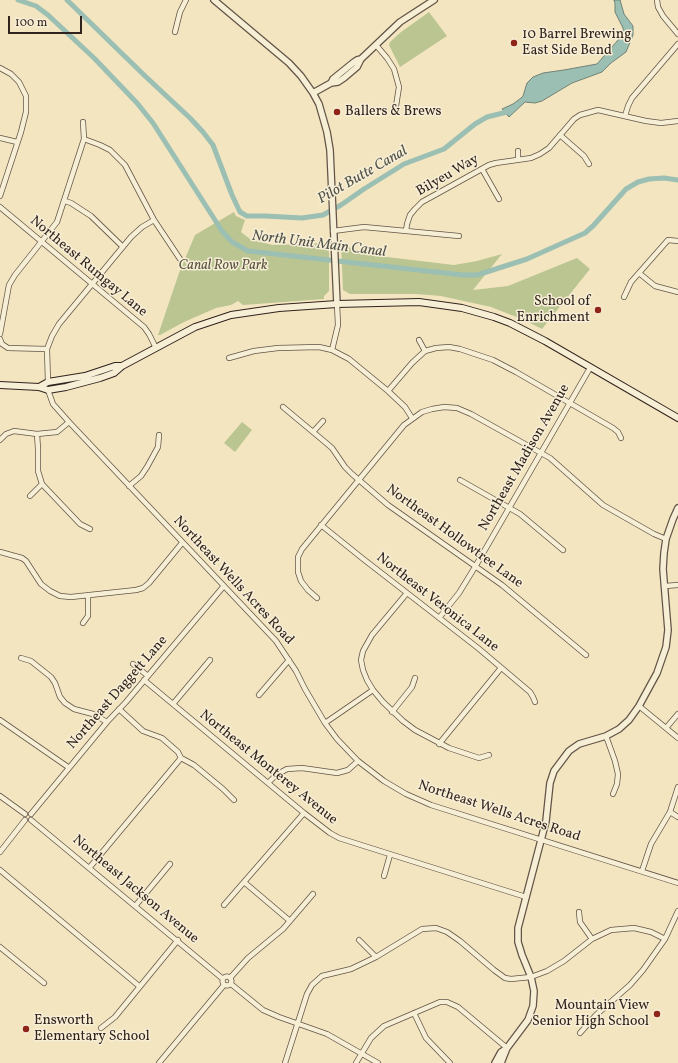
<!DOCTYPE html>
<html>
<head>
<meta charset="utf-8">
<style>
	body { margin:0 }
	#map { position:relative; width:678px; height:1063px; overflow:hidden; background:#f3e5c0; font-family:Vollkorn,serif }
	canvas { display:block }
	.scale { position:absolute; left:8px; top:16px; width:74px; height:18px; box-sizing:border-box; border:2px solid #31231d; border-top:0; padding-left:5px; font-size:12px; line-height:14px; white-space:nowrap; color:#31231d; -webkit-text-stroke:3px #f7eed6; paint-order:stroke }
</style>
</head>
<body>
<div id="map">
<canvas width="678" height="1063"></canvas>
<div class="scale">100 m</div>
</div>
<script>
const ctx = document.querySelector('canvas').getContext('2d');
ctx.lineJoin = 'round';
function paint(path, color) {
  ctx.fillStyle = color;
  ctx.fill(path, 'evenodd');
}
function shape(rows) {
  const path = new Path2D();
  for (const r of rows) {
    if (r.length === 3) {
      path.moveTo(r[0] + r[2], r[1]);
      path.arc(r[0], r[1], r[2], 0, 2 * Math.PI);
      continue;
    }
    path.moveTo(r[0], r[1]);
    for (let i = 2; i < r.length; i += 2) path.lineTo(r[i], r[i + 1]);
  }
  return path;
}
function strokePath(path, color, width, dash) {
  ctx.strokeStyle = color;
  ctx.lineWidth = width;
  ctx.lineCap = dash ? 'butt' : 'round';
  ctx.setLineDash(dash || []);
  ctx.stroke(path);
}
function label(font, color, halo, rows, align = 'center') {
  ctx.font = font + ' Vollkorn,serif';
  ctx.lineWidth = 3;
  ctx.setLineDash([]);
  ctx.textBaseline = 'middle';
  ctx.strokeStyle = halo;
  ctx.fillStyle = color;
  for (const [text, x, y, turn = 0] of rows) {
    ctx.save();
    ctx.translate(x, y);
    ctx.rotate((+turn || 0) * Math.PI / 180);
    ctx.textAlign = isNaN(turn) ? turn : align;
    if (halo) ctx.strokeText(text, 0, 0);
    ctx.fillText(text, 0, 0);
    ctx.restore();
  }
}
const green = shape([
	[429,12,447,36,400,67,389,45,390,42,401,32],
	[234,212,236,216,245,220,241,232,250,239,256,241,273,245,327,243,329,253,329,291,324,296,324,299,243,305,238,301,231,305,216,308,184,322,160,335,158,335,179,273,195,235],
	[341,244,370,255,454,265,477,261,502,254,473,290,508,286,577,258,590,269,542,329,524,320,491,307,441,296,416,294,350,294,343,290],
	[242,422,252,430,235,452,224,443]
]);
const water = shape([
	[614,0,620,0,624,14,633,26,633,35,626,52,611,63,602,72,572,83,542,101,535,103,525,102,509,117,502,109,513,104,521,98,523,96,527,83,533,77,543,73,564,70,597,64,619,39,624,35,623,28,615,12,615,3,614,0]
]);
const canal = shape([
	[18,0,36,6,48,15,94,58,137,103,153,123,222,231,232,242,248,251,463,275,477,275,527,259,585,233,593,226,626,189,638,182,649,179,664,178,678,180],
	[67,0,144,75,190,118,203,132,213,145,232,195,240,212,247,216,265,216,302,218,323,215,341,205,364,189,404,164,444,149,475,124,487,117,507,112,510,110]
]);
const minor = shape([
	[657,0,658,7,663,16,678,34],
	[175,32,180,12,186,0],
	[376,45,387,58,394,69,399,87,396,106],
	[0,68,11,74,19,82,26,96,26,112,21,132,0,196],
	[625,116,628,106,632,98,678,44],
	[560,135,584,156,589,164],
	[0,138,17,142],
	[84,139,100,145,110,150,125,165,154,220,180,259],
	[518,160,518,151],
	[482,169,499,199],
	[65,201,71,203,91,216,123,247],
	[0,207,144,327,149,334,156,348],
	[333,231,364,227,459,236],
	[406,231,407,224,410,215,415,209,422,202,489,165,496,163,531,158,540,154,549,148,574,119,580,115,598,110,646,121,661,123,678,121],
	[639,273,655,286,678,292],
	[624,297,631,282,668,240,678,241],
	[0,334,9,285,15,275,57,222,84,139,83,122],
	[0,339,2,344,8,348,47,349],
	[419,340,425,351],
	[332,350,338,325,337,304],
	[229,358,254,351,278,348,319,347,332,350,349,359,388,391,405,407,412,418],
	[48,382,47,349,52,336,59,324,131,237,142,227,154,220],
	[48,390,53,404,69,422,276,641,296,671,305,689,325,723,337,739,358,761,384,781,406,794,431,805,678,883],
	[388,391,412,363,425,351,436,348,449,347,460,349,493,360,516,372,613,428,618,432,621,438],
	[283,407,325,442,332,448,345,467,352,474,388,505,502,585,586,655],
	[313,432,323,421],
	[37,434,38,449,38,471,42,484,80,524,90,529],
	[0,440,6,434,14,431,37,434,57,432,69,422],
	[460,480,520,514,563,550],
	[129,486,141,476,147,467,158,447,159,435],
	[30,496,42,484],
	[321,525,362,558,478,648,530,692,533,697,535,702],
	[0,552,22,558,26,561,41,584,50,591,60,596,71,597,136,590,143,588,149,583,182,543],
	[665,586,678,585],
	[407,593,372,635,363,651,361,660,363,670,367,680,373,690,383,702,403,721,415,730,449,748,479,758,489,755],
	[317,598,308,590,301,581,298,572,298,557,302,549,404,425,422,412,432,409,444,407,457,408,471,414,550,458,603,505,654,534,666,539],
	[439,618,459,593,475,567,590,368],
	[83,623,88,616,88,595],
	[21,658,31,661,51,677,55,683,60,697,65,703,74,709,93,714,107,722],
	[133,664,148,676],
	[144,680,304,813,330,833,339,838,361,845,526,897],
	[259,695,289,660],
	[173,704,210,660],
	[639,706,678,738],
	[392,712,412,687,415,678],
	[0,720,68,767],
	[325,723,373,690],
	[666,728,678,714],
	[606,736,615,761,618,774,617,784,613,794],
	[439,744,501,668],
	[181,758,194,765,223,789,234,800],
	[268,783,276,775,287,769,302,768,337,773,348,770,358,761],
	[0,796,25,814],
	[670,812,678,817],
	[31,814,107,722,126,702,223,587],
	[31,820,223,979],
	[0,852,25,820],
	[90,867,181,758,178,752,162,738,143,731,119,709],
	[0,870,139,986],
	[642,871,651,844,670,812,678,787],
	[384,876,390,855],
	[244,882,290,921],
	[136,905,170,864],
	[224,905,304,813],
	[579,912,580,922,592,939],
	[359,940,376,957],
	[0,947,44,983],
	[227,981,4.5],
	[230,978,248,958,283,929,313,894],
	[231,984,263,1010,279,1017,327,1034,378,1063],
	[414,1013,426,1038,450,1063],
	[101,1028,115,1017,178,940],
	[580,1033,596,1015,630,985,643,970,665,939,678,911],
	[159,1063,224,985],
	[285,1063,307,994,312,985,322,976,351,969,376,957,422,929,436,928,447,932,460,941,494,970,505,978,511,979,531,977,547,971,564,961,592,939,611,930,634,928,651,932,665,939],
	[356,1063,371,1038,384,1026,440,1002,447,1002,458,1007,507,1048]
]);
const tertiary = shape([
	[214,0,289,63,301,76,313,93,319,104,327,132,330,150,337,304],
	[331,83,333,79,354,62,357,60,361,59],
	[313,93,331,83,338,82,344,78,357,67,361,59,400,22,434,0],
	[495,1063,501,1052,507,1048,528,1020,533,1006,534,991,531,977,522,955,518,942,518,928,546,821,550,783,554,771,569,751,579,744,606,736,619,729,629,720,639,706,657,673,666,647,668,630,663,569,664,553,666,539,673,519,678,508],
	[501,1063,507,1048]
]);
const secondary = shape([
	[0,385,39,387,48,390,66,387,100,378,114,373,122,366,195,327,231,315,279,308,337,304,419,302,462,308,494,317,510,323,545,341,678,418],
	[39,387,48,382,85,376,115,366,122,366]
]);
const markers = [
	[514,43,4,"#8f2418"],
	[337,112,4,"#8f2418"],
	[598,310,4,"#8f2418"],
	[657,1014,4,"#8f2418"],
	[26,1029,4,"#8f2418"]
];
const poiNames = [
	["10 Barrel Brewing",522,35],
	["East Side Bend",522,51],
	["Ballers & Brews",345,112],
	["School of",590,302,"right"],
	["Enrichment",590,318,"right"],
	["Mountain View",649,1006,"right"],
	["Senior High School",649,1022,"right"],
	["Ensworth",34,1021],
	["Elementary School",34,1037]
];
const streetNames = [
	["Bilyeu Way",448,176,-30],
	["Northeast Rumgay Lane",88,267,40],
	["Northeast Madison Avenue",525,458,-60],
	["Northeast Hollowtree Lane",454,537,36],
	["Northeast Wells Acres Road",233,581,47],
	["Northeast Veronica Lane",437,603,38],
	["Northeast Daggett Lane",118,693,-49],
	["Northeast Monterey Avenue",268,768,39],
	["Northeast Wells Acres Road",499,812,18],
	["Northeast Jackson Avenue",135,890,40]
];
const parkNames = [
	["Canal Row Park",223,266]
];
const waterNames = [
	["Pilot Butte Canal",363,176,-30],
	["North Unit Main Canal",319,245,7]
];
paint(green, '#bbc592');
paint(water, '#9bbfb2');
strokePath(water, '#718176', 1);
strokePath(canal, '#9bbfb2', 5);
strokePath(minor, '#625446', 6);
strokePath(tertiary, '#625446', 8);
strokePath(secondary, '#31231d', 8);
strokePath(minor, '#f7eed6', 4.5);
strokePath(tertiary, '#f7eed6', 5.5);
strokePath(secondary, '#f7eed6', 6);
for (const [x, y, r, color] of markers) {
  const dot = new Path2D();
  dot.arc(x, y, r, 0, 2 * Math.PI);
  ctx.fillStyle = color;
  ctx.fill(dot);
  strokePath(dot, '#f7eed6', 1.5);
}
label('14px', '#31231d', '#f7eed6', poiNames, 'left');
label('14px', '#31231d', '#f7eed6', streetNames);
label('italic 14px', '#5a5440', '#f7eed6', parkNames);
label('italic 15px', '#51524a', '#f7eed6', waterNames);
</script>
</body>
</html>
